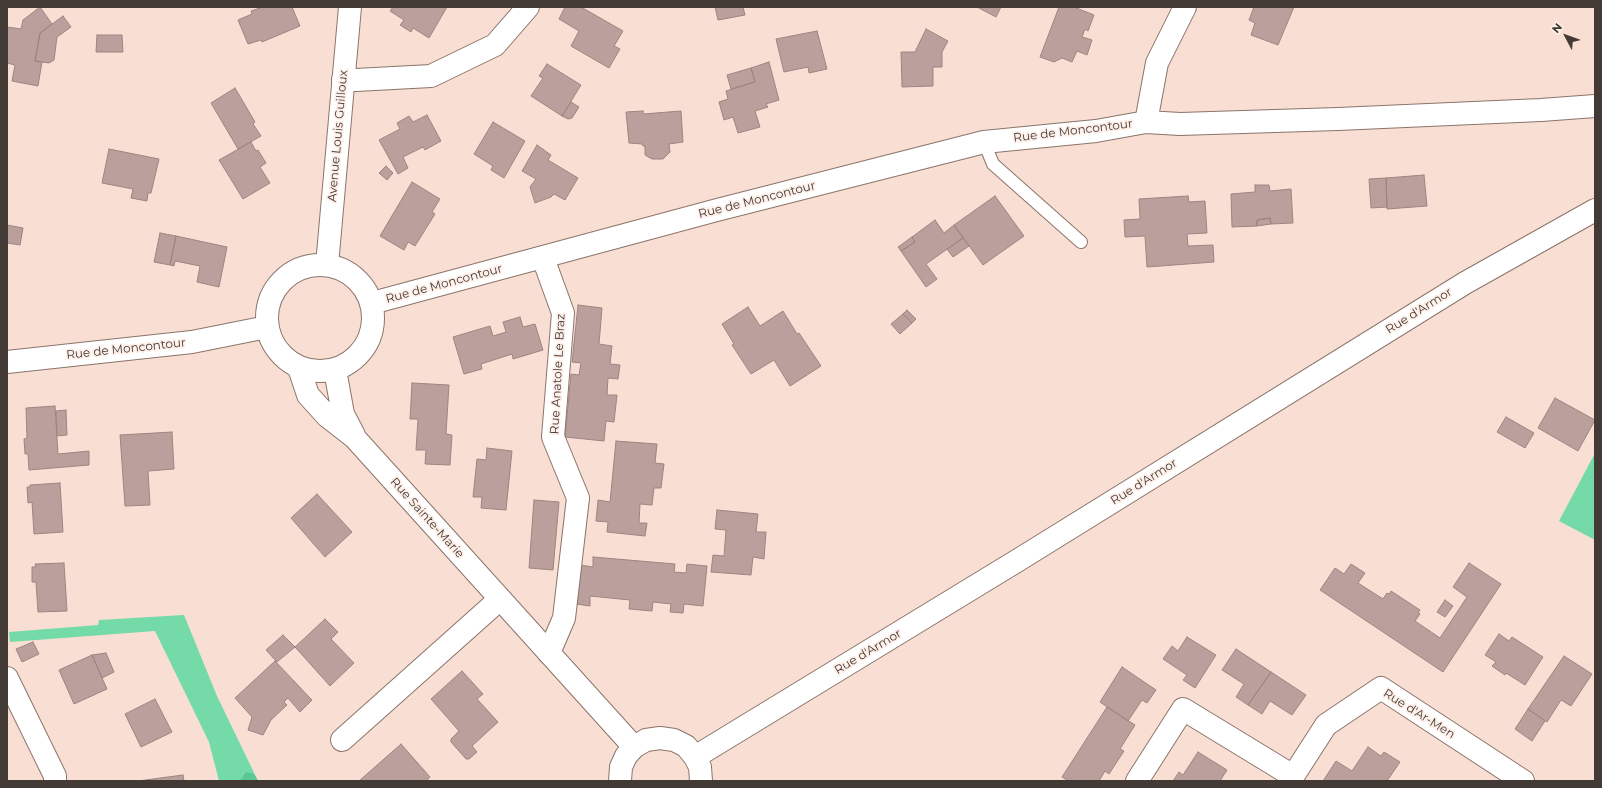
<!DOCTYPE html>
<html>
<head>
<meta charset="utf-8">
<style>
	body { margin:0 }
	#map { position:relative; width:1602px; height:788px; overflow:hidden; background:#f9dfd3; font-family:Montserrat,sans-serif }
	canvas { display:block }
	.frame { position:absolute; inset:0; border:8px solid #443a35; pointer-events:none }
	.north { position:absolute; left:1546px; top:16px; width:40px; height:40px; -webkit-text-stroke:3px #feefe8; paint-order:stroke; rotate:311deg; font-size:11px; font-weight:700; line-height:16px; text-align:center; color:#443a35 }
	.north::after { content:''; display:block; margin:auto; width:14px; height:18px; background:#443a35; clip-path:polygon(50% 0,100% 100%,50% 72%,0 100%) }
</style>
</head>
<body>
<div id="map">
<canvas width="1602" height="788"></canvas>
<div class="frame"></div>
<div class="north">N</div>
</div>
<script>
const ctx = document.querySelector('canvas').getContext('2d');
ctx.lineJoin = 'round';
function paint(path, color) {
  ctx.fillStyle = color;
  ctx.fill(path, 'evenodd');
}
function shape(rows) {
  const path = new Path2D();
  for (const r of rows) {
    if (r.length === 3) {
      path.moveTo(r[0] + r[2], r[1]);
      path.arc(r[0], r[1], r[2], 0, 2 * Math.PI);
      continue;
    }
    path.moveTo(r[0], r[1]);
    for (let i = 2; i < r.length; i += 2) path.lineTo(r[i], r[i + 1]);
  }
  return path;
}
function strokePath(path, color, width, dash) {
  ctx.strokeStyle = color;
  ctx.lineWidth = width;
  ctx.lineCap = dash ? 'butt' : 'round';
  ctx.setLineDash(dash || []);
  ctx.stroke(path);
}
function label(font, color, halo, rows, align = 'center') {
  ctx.font = font + ' Montserrat,sans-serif';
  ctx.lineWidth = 3.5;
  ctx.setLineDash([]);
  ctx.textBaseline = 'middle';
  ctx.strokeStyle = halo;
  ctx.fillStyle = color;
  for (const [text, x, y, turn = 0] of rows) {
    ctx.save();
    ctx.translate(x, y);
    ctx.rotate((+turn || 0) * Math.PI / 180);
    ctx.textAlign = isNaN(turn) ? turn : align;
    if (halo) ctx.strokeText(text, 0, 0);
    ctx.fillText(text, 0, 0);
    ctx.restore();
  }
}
const green = shape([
	[1595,453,1595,540,1559,521],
	[184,615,217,696,258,781,219,781,209,742,155,631,10,642,9,632,98,625,99,620]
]);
const forest = shape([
	[246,772,254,774,258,781,240,781]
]);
const building = shape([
	[40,7,52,24,40,33,35,61,42,62,38,86,12,81,15,65,7,63,7,27,21,29,23,20,40,7],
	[263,7,292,7,300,26,262,42,261,40,248,44,238,20,252,14,251,11,263,7],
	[393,7,447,7,429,38,413,28,411,32,400,25,404,20,390,11,393,7],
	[565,7,581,7,623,31,614,46,620,49,609,68,571,46,579,31,559,19,565,7],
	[715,7,743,7,745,15,718,20,715,7],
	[977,7,1001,7,996,17,977,7],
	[1059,7,1074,7,1094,15,1088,31,1085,29,1082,37,1092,40,1087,55,1077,51,1072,62,1062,58,1054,62,1040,57,1059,7],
	[1254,7,1294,7,1278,45,1251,35,1255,23,1249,20,1254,7],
	[63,16,71,27,57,37,54,60,49,63,35,61,40,33,63,16],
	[926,29,948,41,942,52,942,67,933,67,933,86,902,87,901,52,915,52,926,29],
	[817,31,827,69,809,73,808,67,784,72,776,39,817,31],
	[97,35,122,35,123,52,96,52,97,35],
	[769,62,779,100,766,104,768,107,755,111,760,127,738,133,733,117,724,120,719,102,728,99,726,91,755,82,751,68,769,62],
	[547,64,581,85,562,116,531,96,543,78,539,76,547,64],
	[751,68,755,82,731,89,727,75,751,68],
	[235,88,255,122,253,124,261,136,238,149,211,103,235,88],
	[571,102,579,107,572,118,568,119,562,116,571,102],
	[643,111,643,114,681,111,683,142,669,144,670,152,663,159,652,159,645,155,645,146,643,146,642,144,629,143,626,112,643,111],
	[427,115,441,141,425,150,423,147,403,157,408,168,398,174,379,140,400,129,397,123,409,116,413,122,427,115],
	[493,122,525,141,504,178,491,170,493,166,474,154,493,122],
	[251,142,256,151,258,150,266,163,260,167,270,183,243,199,219,160,251,142],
	[537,145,551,155,548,160,578,178,565,200,554,194,551,197,535,203,530,187,536,179,522,171,537,145],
	[109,149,159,159,151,193,148,193,147,201,131,198,133,189,102,183,109,149],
	[386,166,393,173,387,180,379,173,386,166],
	[1424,175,1427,206,1387,209,1386,178,1424,175],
	[1386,178,1387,207,1371,208,1369,179,1386,178],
	[412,182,440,199,432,212,435,214,415,246,408,242,404,250,380,236,412,182],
	[1255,185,1269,185,1270,191,1291,189,1293,223,1271,224,1270,218,1257,220,1257,226,1232,227,1231,194,1255,192,1255,185],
	[995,196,1024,236,983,265,954,225,995,196],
	[1188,196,1189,202,1205,201,1207,233,1187,234,1188,246,1213,245,1214,262,1147,267,1145,236,1125,237,1124,220,1140,219,1139,199,1188,196],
	[1270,218,1271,224,1257,226,1257,220,1270,218],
	[935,220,944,233,954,225,963,238,926,264,937,279,926,287,901,251,915,242,912,237,935,220],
	[7,225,23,228,20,245,7,243,7,225],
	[160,233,176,236,170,265,154,262,160,233],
	[176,236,227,247,219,287,197,282,200,266,175,261,174,266,170,265,176,236],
	[912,237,915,242,901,251,898,247,912,237],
	[963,238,969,246,953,257,947,249,963,238],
	[578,305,602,308,599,344,612,346,610,364,620,365,618,379,608,378,607,395,617,395,614,422,606,421,604,441,565,437,571,374,579,375,581,363,572,362,578,305],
	[748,307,760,326,783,311,797,334,799,333,821,366,790,386,774,360,751,374,732,345,734,344,722,324,748,307],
	[907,310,916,319,912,323,903,314,907,310],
	[903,314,912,323,900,334,891,324,903,314],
	[520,317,523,327,535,324,543,350,513,359,512,354,481,364,482,369,464,374,453,337,490,326,493,336,506,332,503,322,520,317],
	[412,383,449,385,446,434,452,435,450,465,425,464,426,450,416,450,418,419,410,419,412,383],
	[1555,398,1595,420,1578,451,1538,428,1555,398],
	[55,406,58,454,89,451,89,465,29,470,28,454,25,454,24,439,27,438,26,408,55,406],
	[66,410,67,435,57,436,56,411,66,410],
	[1506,417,1534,433,1525,448,1497,432,1506,417],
	[172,432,174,469,148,471,150,505,125,506,120,435,172,432],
	[616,441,657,444,655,463,664,464,661,488,654,488,652,505,640,504,639,523,647,523,645,536,607,532,608,522,596,521,598,500,610,502,616,441],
	[487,448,512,451,506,510,481,508,482,497,473,497,477,459,486,460,487,448],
	[60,483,63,532,34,534,32,502,28,503,27,487,30,487,30,485,60,483],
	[317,494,352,532,325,557,291,518,317,494],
	[534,500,559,502,553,570,529,568,534,500],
	[717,510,758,514,756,532,766,532,764,559,753,557,751,575,711,572,713,555,724,556,726,530,715,529,717,510],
	[593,557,675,564,674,572,686,573,687,564,707,566,703,606,684,604,683,613,670,612,671,604,653,602,652,611,629,609,630,600,590,596,590,606,576,604,580,565,593,567,593,557],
	[64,563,67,611,38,612,36,582,32,582,32,567,36,567,35,564,64,563],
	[1469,563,1501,584,1443,672,1320,590,1335,568,1344,574,1351,564,1365,573,1358,583,1383,599,1387,593,1390,594,1391,591,1420,610,1418,613,1420,614,1415,621,1440,638,1467,597,1453,587,1469,563],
	[1445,600,1453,606,1445,617,1437,612,1445,600],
	[325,619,338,632,331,639,354,663,330,686,295,647,325,619],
	[1499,634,1509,641,1512,637,1543,657,1525,685,1506,673,1505,675,1492,666,1496,662,1485,655,1499,634],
	[283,635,295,647,277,662,266,650,283,635],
	[1187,637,1216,655,1195,688,1183,680,1187,675,1163,659,1172,646,1178,651,1187,637],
	[33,642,39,654,22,662,16,649,33,642],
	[1236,649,1271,672,1248,705,1236,697,1244,684,1222,670,1236,649],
	[106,653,114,672,102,678,92,655,106,653],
	[92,655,107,689,74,704,59,670,92,655],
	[1564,656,1592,674,1571,706,1561,700,1547,722,1528,709,1564,656],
	[275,661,312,700,300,712,288,698,284,702,287,705,271,720,263,735,248,730,252,717,235,698,275,661],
	[1122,667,1156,690,1147,703,1142,700,1128,721,1100,702,1122,667],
	[462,671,483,694,477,699,498,722,472,746,477,752,469,759,466,759,451,742,451,739,459,731,431,699,462,671],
	[1271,672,1306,695,1292,715,1270,701,1262,714,1248,705,1271,672],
	[155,699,172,732,141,747,125,714,155,699],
	[1107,707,1135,725,1120,749,1124,751,1109,774,1105,771,1099,781,1069,781,1062,777,1107,707],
	[1528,709,1545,721,1532,741,1515,729,1528,709],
	[401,744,430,777,426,781,359,781,401,744],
	[1368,747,1381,756,1384,752,1400,762,1387,781,1323,781,1336,761,1352,771,1368,747],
	[1198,752,1227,770,1220,781,1173,781,1179,772,1183,775,1198,752],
	[183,775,184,781,138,781,183,775]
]);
const service = shape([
	[984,142,993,164,1081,242]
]);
const minor = shape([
	[343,80,356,80,431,76,495,45,528,7],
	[1146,122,1157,63,1185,7],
	[543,258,563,313,553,437,578,498,564,618,549,653],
	[372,303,717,210,984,142,1096,131,1146,122,1180,124,1338,119,1541,110,1595,106],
	[7,678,55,776,55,781],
	[342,740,500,599],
	[1137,781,1183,709,1293,776],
	[1290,781,1326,725,1381,688,1523,781]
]);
const tertiary = shape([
	[327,265,350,7],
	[299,368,308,395,327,416,354,437,634,747],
	[335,370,343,414,354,435]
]);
const secondary = shape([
	[320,318,53],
	[7,362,192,342,267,327],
	[695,757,1020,559,1465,283,1595,210],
	[620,781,621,767,626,756,634,747,646,740,660,738,674,740,686,746,695,757,700,767,701,781]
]);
const streetNames = [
	["Rue de Moncontour",1073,131,-7],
	["Avenue Louis Guilloux",338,136,-85],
	["Rue de Moncontour",757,200,-14],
	["Rue de Moncontour",444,284,-15],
	["Rue d'Armor",1419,311,-32],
	["Rue de Moncontour",126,349,-6],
	["Rue Anatole Le Braz",558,374,-87],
	["Rue d'Armor",1144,482,-32],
	["Rue Sainte-Marie",427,518,48],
	["Rue d'Armor",868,652,-31],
	["Rue d'Ar-Men",1419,714,32]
];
paint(green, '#73daa8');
paint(forest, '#59c895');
paint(building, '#ba9f9c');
strokePath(building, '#9e8481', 1);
strokePath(service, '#8b746a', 14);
strokePath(minor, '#8b746a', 24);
strokePath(tertiary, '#8b746a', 24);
strokePath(secondary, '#8b746a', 24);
strokePath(service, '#fff', 12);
strokePath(minor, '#fff', 22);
strokePath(tertiary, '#fff', 22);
strokePath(secondary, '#fff', 22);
label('12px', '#443a35', '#feefe8', streetNames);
</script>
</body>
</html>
